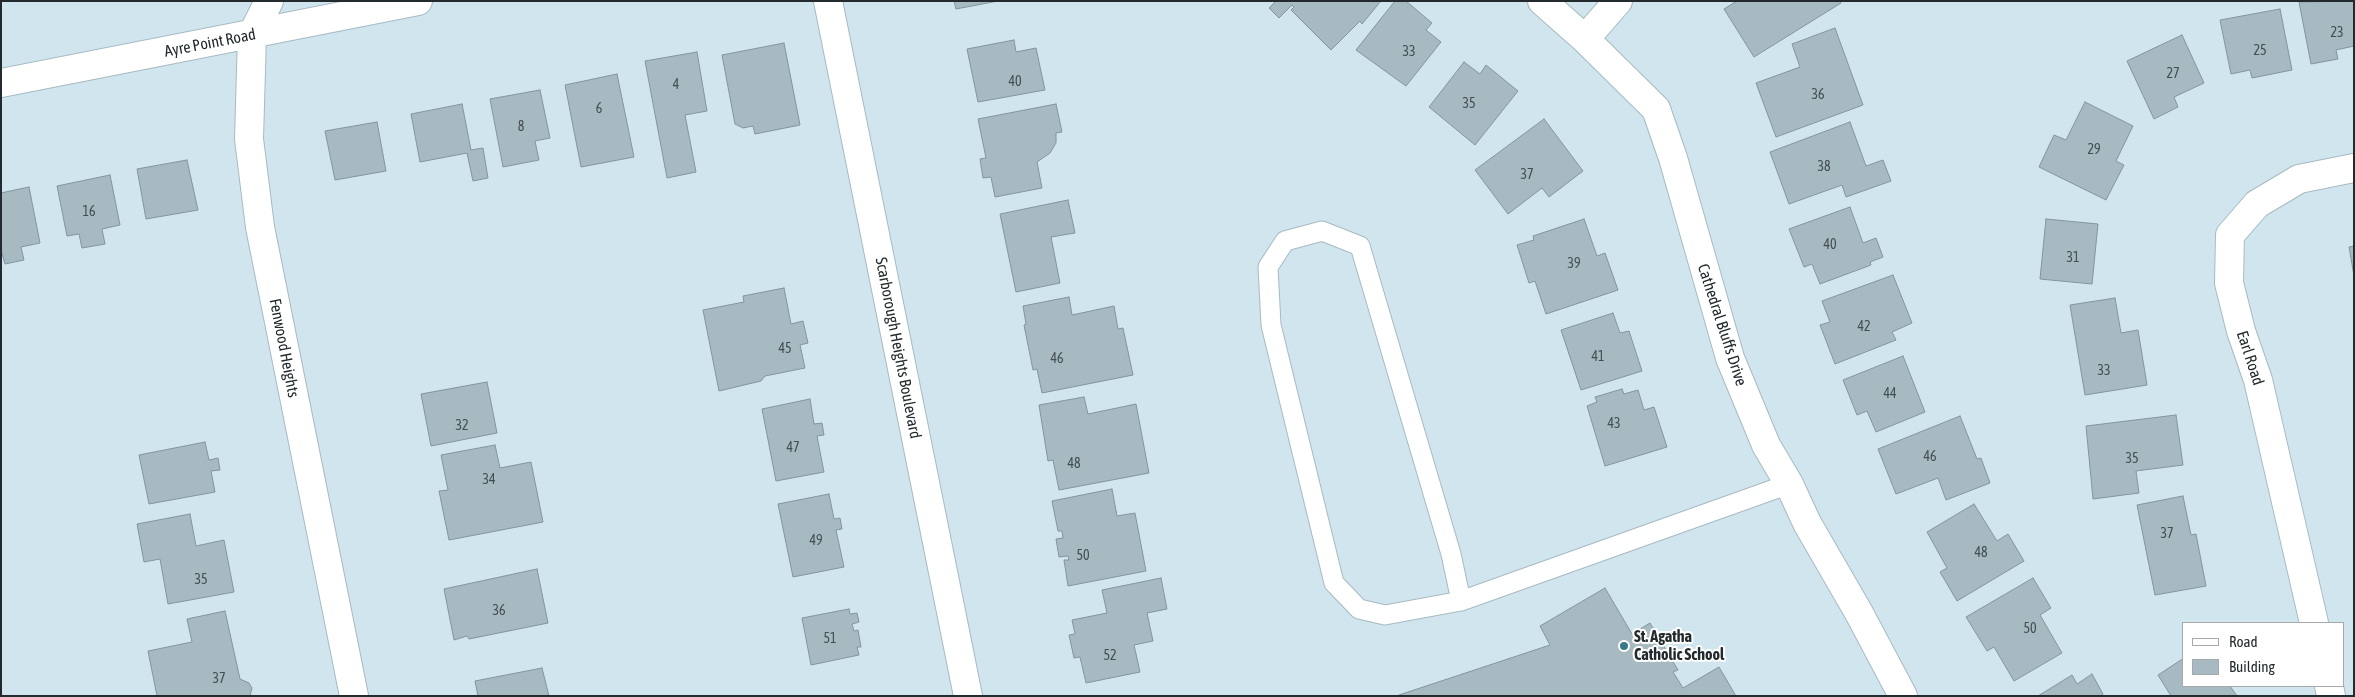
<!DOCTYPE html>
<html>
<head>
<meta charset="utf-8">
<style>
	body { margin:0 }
	#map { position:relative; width:2355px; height:697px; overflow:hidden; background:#d1e5ee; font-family:"Asap Condensed",sans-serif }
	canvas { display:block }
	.frame { position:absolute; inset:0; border:2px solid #222a2d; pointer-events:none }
	.legend { position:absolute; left:2182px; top:622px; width:162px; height:65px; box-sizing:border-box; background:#fff; border:1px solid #a7aaab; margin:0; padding:6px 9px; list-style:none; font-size:15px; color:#222a2d }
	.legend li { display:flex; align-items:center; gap:10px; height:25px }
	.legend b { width:25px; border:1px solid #a7aaab }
</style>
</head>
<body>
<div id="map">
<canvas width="2355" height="697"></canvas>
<div class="frame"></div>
<ul class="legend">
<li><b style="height:6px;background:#fff"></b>Road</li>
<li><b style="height:14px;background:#a7bac2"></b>Building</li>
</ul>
</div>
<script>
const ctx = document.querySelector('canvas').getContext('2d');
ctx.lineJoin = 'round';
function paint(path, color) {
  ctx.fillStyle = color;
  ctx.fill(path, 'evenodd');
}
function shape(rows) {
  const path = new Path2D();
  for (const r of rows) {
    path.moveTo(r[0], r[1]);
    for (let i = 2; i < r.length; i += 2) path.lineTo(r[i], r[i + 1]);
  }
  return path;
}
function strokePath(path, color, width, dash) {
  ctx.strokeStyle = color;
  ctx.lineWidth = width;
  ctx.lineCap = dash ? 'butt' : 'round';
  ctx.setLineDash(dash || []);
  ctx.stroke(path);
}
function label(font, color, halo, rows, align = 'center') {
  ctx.font = font + ' "Asap Condensed",sans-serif';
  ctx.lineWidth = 4;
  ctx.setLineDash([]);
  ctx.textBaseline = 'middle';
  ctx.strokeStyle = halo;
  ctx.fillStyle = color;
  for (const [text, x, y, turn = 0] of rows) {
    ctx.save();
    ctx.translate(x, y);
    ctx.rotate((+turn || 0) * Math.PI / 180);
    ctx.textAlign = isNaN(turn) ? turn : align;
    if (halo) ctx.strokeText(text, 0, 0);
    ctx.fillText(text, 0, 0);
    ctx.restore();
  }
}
const building = shape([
	[954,1,998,1,956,9,954,1],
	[1276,1,1381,1,1362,24,1360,21,1331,50,1291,10,1294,7,1292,5,1279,18,1269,8,1276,1],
	[1395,1,1406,1,1432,23,1426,30,1441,42,1406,86,1356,50,1395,1],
	[1737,1,1840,1,1841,3,1754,57,1724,9,1737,1],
	[2354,1,2354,46,2336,50,2338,59,2311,64,2299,2,2354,1],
	[2280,9,2292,70,2252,78,2250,70,2231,74,2220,20,2280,9],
	[1835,28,1863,105,1776,137,1756,83,1800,67,1792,44,1835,28],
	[2182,35,2204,83,2174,97,2178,107,2154,119,2127,61,2182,35],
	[1014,40,1016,52,1036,48,1045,90,978,102,967,49,1014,40],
	[784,43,800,125,755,134,753,126,743,128,735,124,722,55,784,43],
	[697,52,707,111,685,115,696,172,667,178,645,61,697,52],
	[1464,62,1480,74,1486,65,1518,91,1475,145,1429,107,1464,62],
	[617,74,634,157,581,167,565,85,617,74],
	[540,90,550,138,535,141,539,160,503,167,490,99,540,90],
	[2085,102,2133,126,2116,161,2124,165,2106,200,2039,167,2054,135,2066,140,2085,102],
	[462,104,471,150,483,148,488,178,473,181,467,153,420,162,411,114,462,104],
	[1056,104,1062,132,1056,133,1056,143,1050,153,1037,162,1042,188,995,197,991,177,983,178,980,159,986,158,978,119,1056,104],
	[1544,119,1583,171,1549,197,1542,188,1508,214,1475,170,1544,119],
	[377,122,386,171,335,180,325,131,377,122],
	[1850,122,1866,166,1883,160,1891,181,1846,197,1842,185,1789,204,1770,152,1850,122],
	[187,160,198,210,146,219,137,169,187,160],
	[110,175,120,225,102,229,105,244,82,248,79,234,67,236,57,186,110,175],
	[29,187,40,243,21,247,24,260,5,264,1,250,1,193,29,187],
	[1068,200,1075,233,1051,237,1060,283,1016,292,1000,214,1068,200],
	[1850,207,1863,243,1876,238,1883,257,1870,262,1871,265,1820,284,1812,264,1804,267,1789,229,1850,207],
	[1584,219,1597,256,1605,253,1618,290,1546,314,1535,281,1529,283,1517,245,1534,240,1533,236,1584,219],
	[2046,219,2098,224,2092,284,2040,279,2046,219],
	[2354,246,2354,276,2349,247,2354,246],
	[1893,275,1912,323,1892,332,1896,340,1835,364,1820,325,1830,322,1822,301,1893,275],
	[784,288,791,324,803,321,808,343,800,345,805,368,765,376,761,381,719,391,703,310,744,302,743,296,784,288],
	[1069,297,1072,315,1114,306,1118,329,1123,328,1133,375,1042,393,1037,369,1033,370,1024,325,1026,324,1023,306,1069,297],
	[2115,298,2121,333,2138,330,2147,385,2085,395,2070,305,2115,298],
	[1613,313,1620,333,1629,331,1642,371,1581,390,1561,330,1613,313],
	[1903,356,1925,412,1876,432,1867,411,1857,415,1843,380,1903,356],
	[487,382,497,433,431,446,421,394,487,382],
	[1622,389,1624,394,1638,390,1644,410,1654,407,1667,447,1605,466,1587,406,1597,402,1595,397,1622,389],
	[1084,397,1088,414,1136,404,1149,473,1059,490,1053,460,1048,461,1039,405,1084,397],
	[810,399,814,424,822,423,824,435,817,436,824,472,776,481,762,409,810,399],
	[2176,415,2183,465,2136,471,2139,493,2093,499,2086,426,2176,415],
	[1960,416,1977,459,1981,458,1990,483,1946,500,1938,478,1896,494,1878,449,1960,416],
	[205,442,209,460,218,458,220,470,211,471,215,492,149,504,139,455,205,442],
	[495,445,500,468,531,462,543,522,449,540,439,491,448,490,441,455,495,445],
	[1112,489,1117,516,1135,513,1146,571,1068,586,1064,560,1069,560,1068,556,1059,557,1056,539,1063,538,1062,531,1058,531,1052,501,1112,489],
	[829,494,834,519,840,518,842,529,836,530,844,567,793,577,778,504,829,494],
	[2183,496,2191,535,2196,534,2206,586,2155,595,2137,505,2183,496],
	[1974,504,1997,541,2008,534,2024,561,1957,601,1940,572,1947,568,1927,532,1974,504],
	[190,514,196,546,224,540,234,592,168,604,160,559,144,562,137,524,190,514],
	[537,569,548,623,469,639,467,636,454,640,444,589,537,569],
	[1161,578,1167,609,1147,613,1153,641,1134,645,1140,672,1086,683,1080,657,1074,658,1069,635,1075,634,1072,620,1107,613,1102,590,1161,578],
	[2033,578,2051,608,2040,615,2062,653,2014,681,1994,647,1987,651,1966,617,2033,578],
	[1605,588,1632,634,1650,623,1678,670,1673,672,1683,688,1719,667,1736,696,1396,696,1550,645,1540,626,1605,588],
	[849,609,850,614,857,613,859,622,852,624,854,631,858,630,861,647,857,647,859,655,811,665,802,618,849,609],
	[225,611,240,679,249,683,252,688,250,696,157,696,148,651,192,642,187,619,225,611],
	[2184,658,2184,686,2230,686,2237,696,2171,696,2158,675,2184,658],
	[542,668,549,696,478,696,475,681,542,668],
	[2092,674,2103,694,2100,696,2038,696,2072,675,2077,684,2092,674]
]);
const lane = shape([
	[1461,601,1451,554,1360,246,1322,231,1285,241,1268,267,1271,325,1334,583,1359,609,1385,615,1461,601,1789,484]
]);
const street = shape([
	[269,1,252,35,249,139,260,227,354,696],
	[828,1,968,696],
	[1542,1,1585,39,1656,109,1673,158,1730,358,1766,445,1789,484,1807,523,1859,613,1903,696],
	[1585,39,1618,1],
	[1,83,418,1],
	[2314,623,2258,380,2241,331,2229,283,2230,235,2257,204,2299,179,2354,168],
	[2329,686,2331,696]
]);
const markers = [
	[1624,646,5,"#39778d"]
];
const numberNames = [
	["23",2337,33],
	["25",2260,51],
	["33",1409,52],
	["27",2173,74],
	["40",1015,82],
	["4",676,85],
	["36",1818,95],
	["35",1469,104],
	["6",599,109],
	["8",521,127],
	["29",2094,150],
	["38",1824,167],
	["37",1527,175],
	["16",89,212],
	["40",1830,245],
	["31",2073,258],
	["39",1574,264],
	["42",1864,327],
	["45",785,349],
	["41",1598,357],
	["46",1057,359],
	["33",2104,371],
	["44",1890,394],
	["43",1614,424],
	["32",462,426],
	["47",793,448],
	["46",1930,457],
	["35",2132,459],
	["48",1074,464],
	["34",489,480],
	["37",2167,534],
	["49",816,541],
	["48",1981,553],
	["50",1083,556],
	["35",201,580],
	["36",499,611],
	["50",2030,629],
	["51",830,639],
	["52",1110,656],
	["37",219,679]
];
const streetNames = [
	["Ayre Point Road",210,43,-11],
	["Cathedral Bluffs Drive",1722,325,72],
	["Fenwood Heights",284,348,79],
	["Scarborough Heights Boulevard",898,348,79],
	["Earl Road",2250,358,72]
];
const poiNames = [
	["St. Agatha",1634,637],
	["Catholic School",1634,655]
];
paint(building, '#a7bac2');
strokePath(building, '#82959d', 1);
strokePath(lane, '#a6bac2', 21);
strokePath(street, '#a6bac2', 30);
strokePath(lane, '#fff', 19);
strokePath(street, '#fff', 28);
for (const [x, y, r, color] of markers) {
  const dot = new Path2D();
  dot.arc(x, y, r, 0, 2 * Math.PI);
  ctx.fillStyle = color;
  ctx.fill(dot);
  strokePath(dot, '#fff', 2);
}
label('14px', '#434e52', null, numberNames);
label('16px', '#222a2d', '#fff', streetNames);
label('bold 16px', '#222a2d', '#fff', poiNames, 'left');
</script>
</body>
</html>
